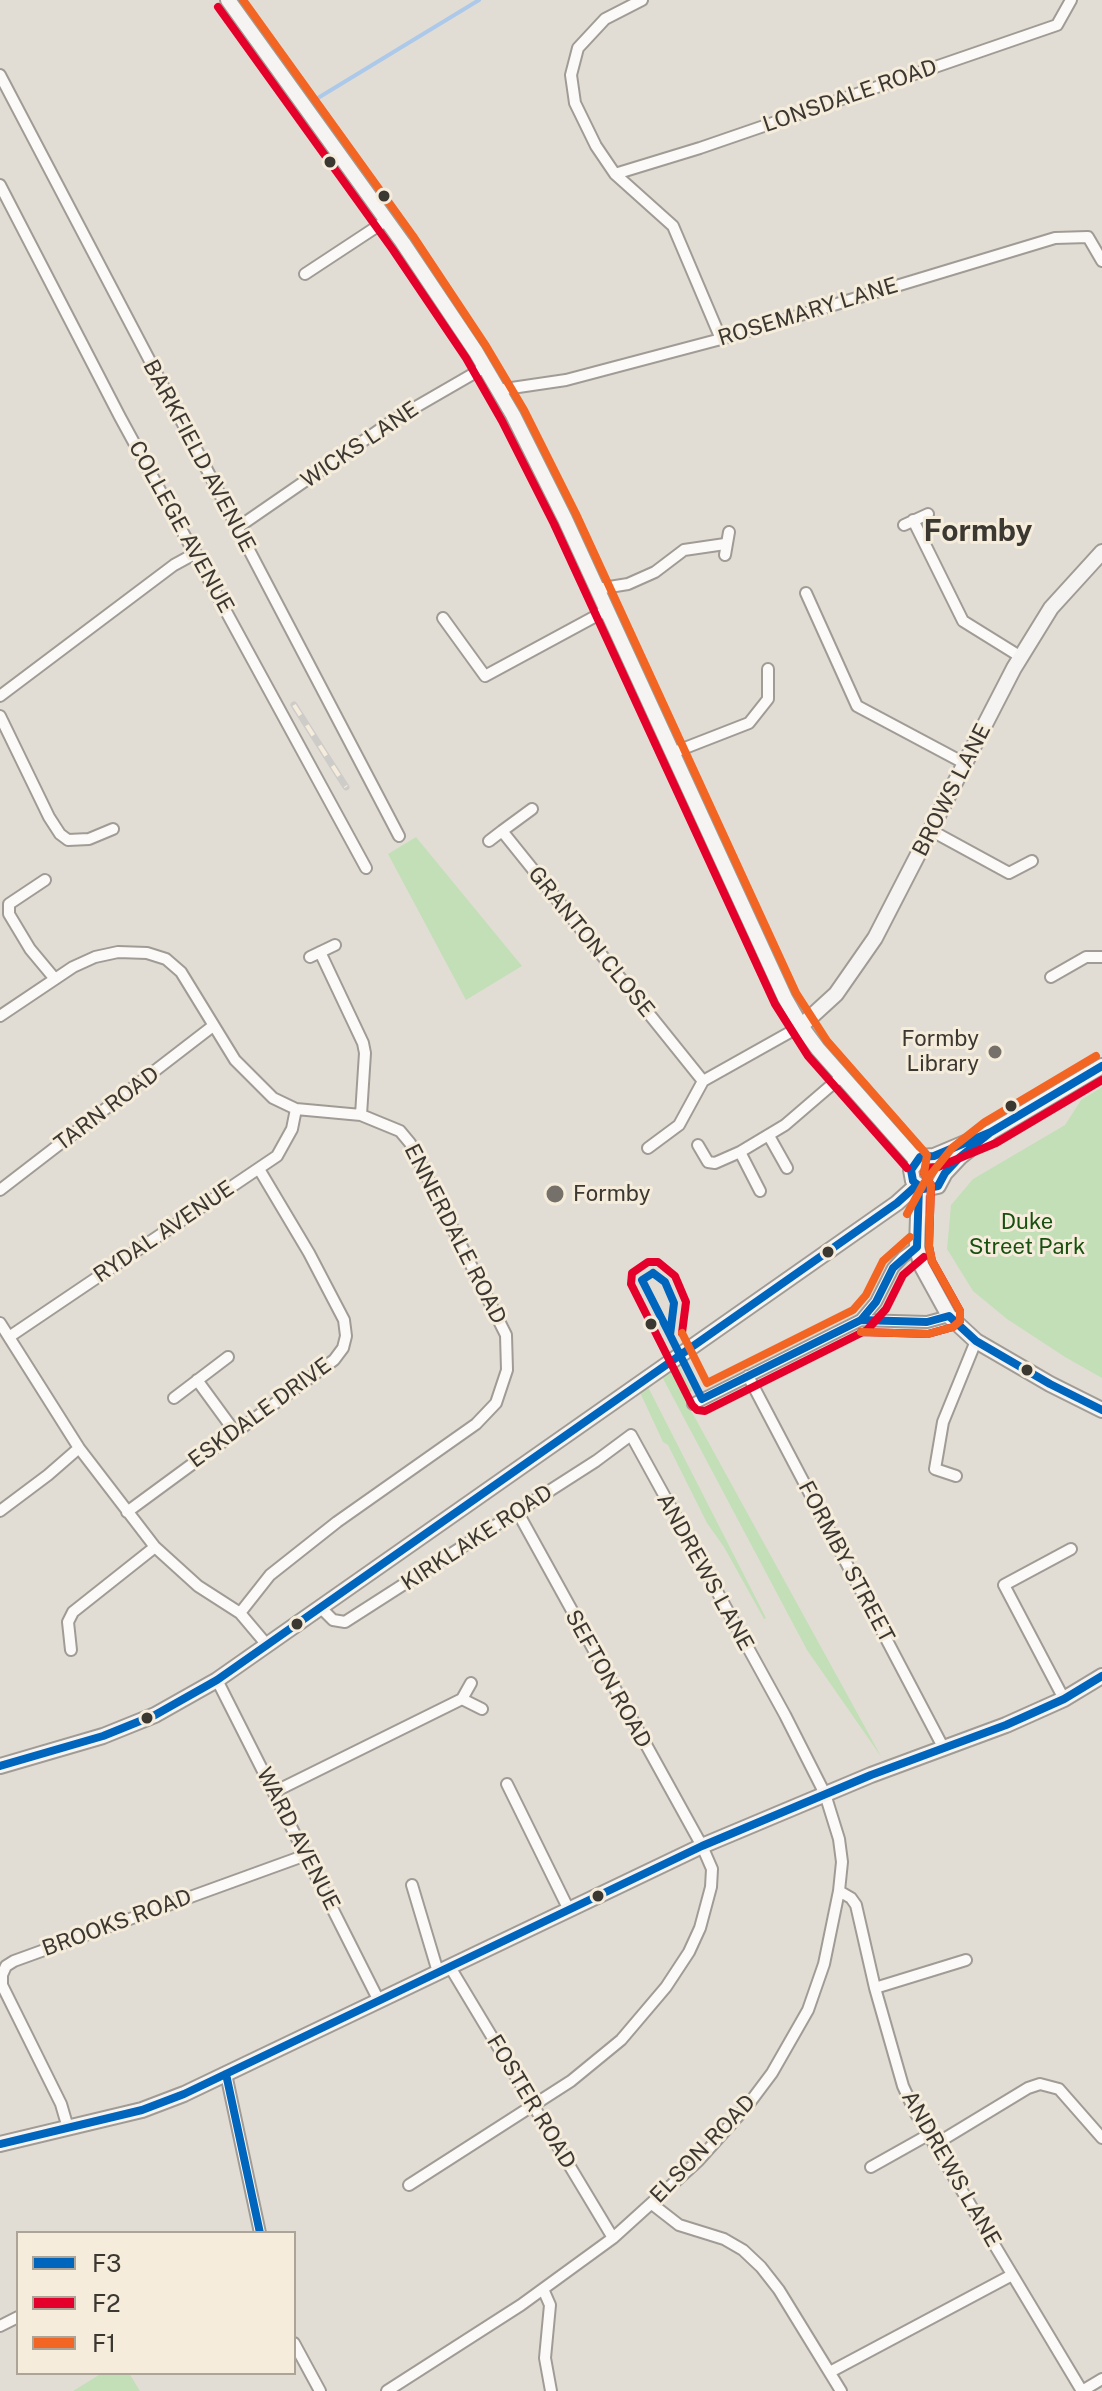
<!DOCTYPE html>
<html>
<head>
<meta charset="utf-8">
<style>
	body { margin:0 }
	#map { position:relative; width:1102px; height:2391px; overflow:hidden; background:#e2ddd4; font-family:"Public Sans",sans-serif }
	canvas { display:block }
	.legend { position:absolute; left:16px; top:2231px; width:280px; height:144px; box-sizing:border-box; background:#f5ecdb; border:2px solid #aba497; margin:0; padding:10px 14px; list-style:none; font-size:24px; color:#3b3731 }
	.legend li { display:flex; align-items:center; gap:16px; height:40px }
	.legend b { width:40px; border:2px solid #aba497 }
</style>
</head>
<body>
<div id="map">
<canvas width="1102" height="2391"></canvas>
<ul class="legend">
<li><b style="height:10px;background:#0065bd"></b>F3</li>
<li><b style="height:10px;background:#e4002b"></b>F2</li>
<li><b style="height:10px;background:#f26522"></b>F1</li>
</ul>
</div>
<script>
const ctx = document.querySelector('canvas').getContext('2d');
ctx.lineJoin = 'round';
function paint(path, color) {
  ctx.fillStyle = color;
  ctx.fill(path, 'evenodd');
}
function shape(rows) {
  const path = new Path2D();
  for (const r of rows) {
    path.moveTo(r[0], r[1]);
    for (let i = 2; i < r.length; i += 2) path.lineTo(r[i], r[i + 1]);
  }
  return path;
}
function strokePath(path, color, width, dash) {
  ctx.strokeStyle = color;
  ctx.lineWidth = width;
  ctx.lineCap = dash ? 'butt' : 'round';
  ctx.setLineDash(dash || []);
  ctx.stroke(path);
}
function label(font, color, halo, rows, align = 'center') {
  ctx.font = font + ' "Public Sans",sans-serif';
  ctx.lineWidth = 6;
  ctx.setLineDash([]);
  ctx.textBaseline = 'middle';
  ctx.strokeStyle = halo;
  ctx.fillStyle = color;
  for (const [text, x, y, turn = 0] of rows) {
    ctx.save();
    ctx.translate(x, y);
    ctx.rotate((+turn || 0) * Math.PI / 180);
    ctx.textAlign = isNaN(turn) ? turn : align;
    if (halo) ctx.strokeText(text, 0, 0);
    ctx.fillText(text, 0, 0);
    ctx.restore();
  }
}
const green = shape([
	[416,837,522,966,466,1000,388,854],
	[1102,1087,1102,1378,1065,1357,1007,1319,973,1291,947,1249,951,1205,973,1179,1065,1125,1081,1100],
	[675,1359,692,1391,683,1396,882,1758,807,1650,659,1371],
	[645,1381,766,1618,764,1619,724,1547,707,1523,668,1445,663,1442,637,1386],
	[102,2373,129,2373,140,2391,73,2391]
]);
const stream = shape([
	[313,101,479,0]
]);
const street = shape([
	[642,0,605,19,578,48,571,75,575,103,596,146,615,174,673,226,721,339],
	[0,75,399,836],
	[615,174,700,148,1057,25,1071,0],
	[0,185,120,417,366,868],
	[305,274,387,220],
	[498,390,566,380,721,339,1055,238,1088,237,1102,261],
	[913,520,963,621,1021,657],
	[904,525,928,514],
	[237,528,395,419,485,367],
	[725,555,729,532],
	[597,589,628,584,655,572,684,550,725,544],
	[806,593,857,706,964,763],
	[443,618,485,676,607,610],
	[0,696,174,565,196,553],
	[0,716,49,817,60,834,68,840,89,839,113,829],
	[672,753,749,723,768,699,768,669],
	[532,809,502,831,703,1081],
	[932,831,1009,873,1032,861],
	[489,841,502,831],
	[45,880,9,904,9,914,30,949,55,979],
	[320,952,363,1043,365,1053,361,1115],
	[310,957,335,945],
	[1051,977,1086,957,1102,957],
	[0,1016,73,967,95,957,118,952,147,953,166,959,181,972,235,1060,273,1098,296,1109,361,1115,400,1131,410,1143,506,1335,507,1370,496,1403,476,1424,337,1522,270,1575,240,1613],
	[769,1136,787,1168],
	[698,1145,708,1162,715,1163,740,1152],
	[648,1148,679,1125,703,1081,801,1026],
	[0,1190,213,1026],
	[760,1191,740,1152,785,1125,842,1076],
	[861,1320,927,1322,949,1316],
	[0,1323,79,1448,155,1547,198,1586,240,1613,267,1645],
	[9,1337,277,1156,292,1129,296,1109],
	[748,1376,943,1747],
	[197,1380,235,1432],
	[174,1398,228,1357],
	[693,1404,861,1320,876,1302,893,1268,903,1257,917,1247],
	[956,1476,935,1469,943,1422,976,1341],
	[0,1511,48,1475,79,1448],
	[127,1512,334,1360,343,1348,346,1336,344,1320,309,1253,259,1169],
	[321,1608,333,1620,345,1622,596,1461,631,1435,785,1715,825,1794,839,1839,842,1862,839,1891,824,1964,808,2010,772,2073,748,2105,698,2161,613,2238,521,2305,387,2391],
	[71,1650,68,1622,73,1612,155,1547],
	[217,1680,378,1999],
	[471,1683,462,1699,482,1709],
	[1064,1699,1004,1585,1071,1549],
	[507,1784,569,1910],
	[274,1792,462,1699],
	[412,1885,438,1972],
	[839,1891,851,1898,856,1905,875,1988,903,2086,916,2114,1082,2391],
	[450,1967,613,2238],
	[875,1988,966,1960],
	[226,2074,260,2233],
	[68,2128,61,2104,2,1985,2,1975,6,1966,14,1961,306,1855],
	[934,2145,1028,2088,1040,2084,1059,2089,1102,2138],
	[871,2167,928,2135],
	[409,2185,571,2081,621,2040,666,1987,689,1952,700,1928,711,1887,712,1869,702,1846,517,1511],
	[652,2204,679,2225,724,2239,743,2250,761,2267,779,2290,841,2391],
	[543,2289,550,2305,545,2358,551,2391],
	[0,2326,18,2317],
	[294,2343,320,2391],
	[830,2372,1012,2275],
	[1082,2391,1102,2379]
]);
const secondary = shape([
	[228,0,403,243,476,352,513,415,565,519,785,998,801,1026,818,1049,916,1160],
	[801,1026,836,994,875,938,1014,668,1051,608,1102,552],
	[991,1132,960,1157,945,1173,938,1186,923,1189,913,1181,911,1170,920,1157,934,1156,991,1132,1102,1066],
	[919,1186,917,1247,921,1265,949,1316,976,1341,1050,1384,1102,1410],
	[0,1766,103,1736,155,1715,217,1680,726,1323,897,1203,917,1185],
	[0,2144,142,2110,184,2094,702,1846,871,1775,1006,1725,1064,1699,1102,1676]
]);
const rail = shape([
	[294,705,346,787]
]);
const bus1 = shape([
	[991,1132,960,1157,945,1173,938,1186,923,1189,913,1181,911,1170,920,1157,934,1156,991,1132],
	[991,1132,1102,1066],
	[653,1273,665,1282,674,1303,670,1335,642,1280,653,1273],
	[861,1320,927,1322,949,1316,976,1341,1050,1384,1102,1410],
	[670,1335,702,1399,861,1320,876,1302,893,1268,917,1247,919,1186],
	[0,1766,103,1736,155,1715,217,1680,897,1203,917,1185],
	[226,2074,260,2233],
	[0,2144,142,2110,184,2094,702,1846,871,1775,1006,1725,1064,1699,1102,1676]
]);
const bus2 = shape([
	[218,7,393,250,466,358,502,421,554,524,775,1004,808,1056,907,1168],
	[861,1332,928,1334,953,1327,960,1321,960,1311,932,1261,929,1246,931,1185,924,1173,926,1168,938,1167,996,1143,1102,1080],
	[682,1333,686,1302,675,1276,658,1262,648,1262,632,1273,631,1284,692,1405,697,1410,705,1411,867,1330,886,1309,903,1275,924,1257]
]);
const bus3 = shape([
	[243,0,413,236,486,346,524,410,576,514,796,993,827,1041,927,1155,924,1173,931,1185,929,1246,932,1261,960,1311,960,1321,953,1327,928,1334,861,1332],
	[907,1214,924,1183,952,1148,985,1122,1096,1056],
	[682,1333,707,1383,853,1310,866,1295,883,1261,910,1237]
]);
const markers = [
	[330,162,7,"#3b3731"],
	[384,196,7,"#3b3731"],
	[995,1052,8,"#75716a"],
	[1011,1106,7,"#3b3731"],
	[555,1194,10,"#75716a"],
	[828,1252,7,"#3b3731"],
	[651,1324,7,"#3b3731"],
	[1027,1370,7,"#3b3731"],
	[297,1624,7,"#3b3731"],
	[147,1718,7,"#3b3731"],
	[598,1896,7,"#3b3731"]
];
const streetNames = [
	["LONSDALE ROAD",850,96,-19],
	["ROSEMARY LANE",808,312,-17],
	["WICKS LANE",360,445,-34],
	["BARKFIELD AVENUE",199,456,62],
	["COLLEGE AVENUE",181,527,61],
	["BROWS LANE",952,790,-63],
	["GRANTON CLOSE",591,942,51],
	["TARN ROAD",107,1109,-37],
	["RYDAL AVENUE",164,1232,-34],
	["ENNERDALE ROAD",455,1234,63],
	["ESKDALE DRIVE",260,1413,-36],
	["KIRKLAKE ROAD",477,1538,-33],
	["FORMBY STREET",846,1562,62],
	["ANDREWS LANE",705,1572,61],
	["SEFTON ROAD",608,1679,61],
	["WARD AVENUE",298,1839,63],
	["BROOKS ROAD",117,1923,-20],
	["FOSTER ROAD",531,2102,59],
	["ELSON ROAD",703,2149,-46],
	["ANDREWS LANE",951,2169,60]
];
const poiNames = [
	["Formby",979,1039],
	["Library",979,1064],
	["Formby",573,1194,"left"]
];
const parkNames = [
	["Duke",1027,1222],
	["Street Park",1027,1247]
];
const districtNames = [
	["Formby",978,532]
];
paint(green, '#c3dfb8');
strokePath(stream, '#acc9ea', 4);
strokePath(street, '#a09c95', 14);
strokePath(secondary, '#a09c95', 18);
strokePath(street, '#fbfaf9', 10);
strokePath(secondary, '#f6f4f3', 14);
strokePath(rail, '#ceccc9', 7);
strokePath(rail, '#f5ecdb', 4, [12]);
strokePath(bus1, '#0065bd', 8);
strokePath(bus2, '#e4002b', 8);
strokePath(bus3, '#f26522', 8);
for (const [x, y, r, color] of markers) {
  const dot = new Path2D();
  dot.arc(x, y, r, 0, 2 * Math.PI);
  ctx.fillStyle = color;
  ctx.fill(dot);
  strokePath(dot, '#f5ecdb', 3);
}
label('22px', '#3b3731', '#f5ecdb', streetNames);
label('22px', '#3b3731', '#f5ecdb', poiNames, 'right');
label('22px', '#185010', '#f5ecdb', parkNames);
label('bold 30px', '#3b3731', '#f5ecdb', districtNames);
</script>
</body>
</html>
